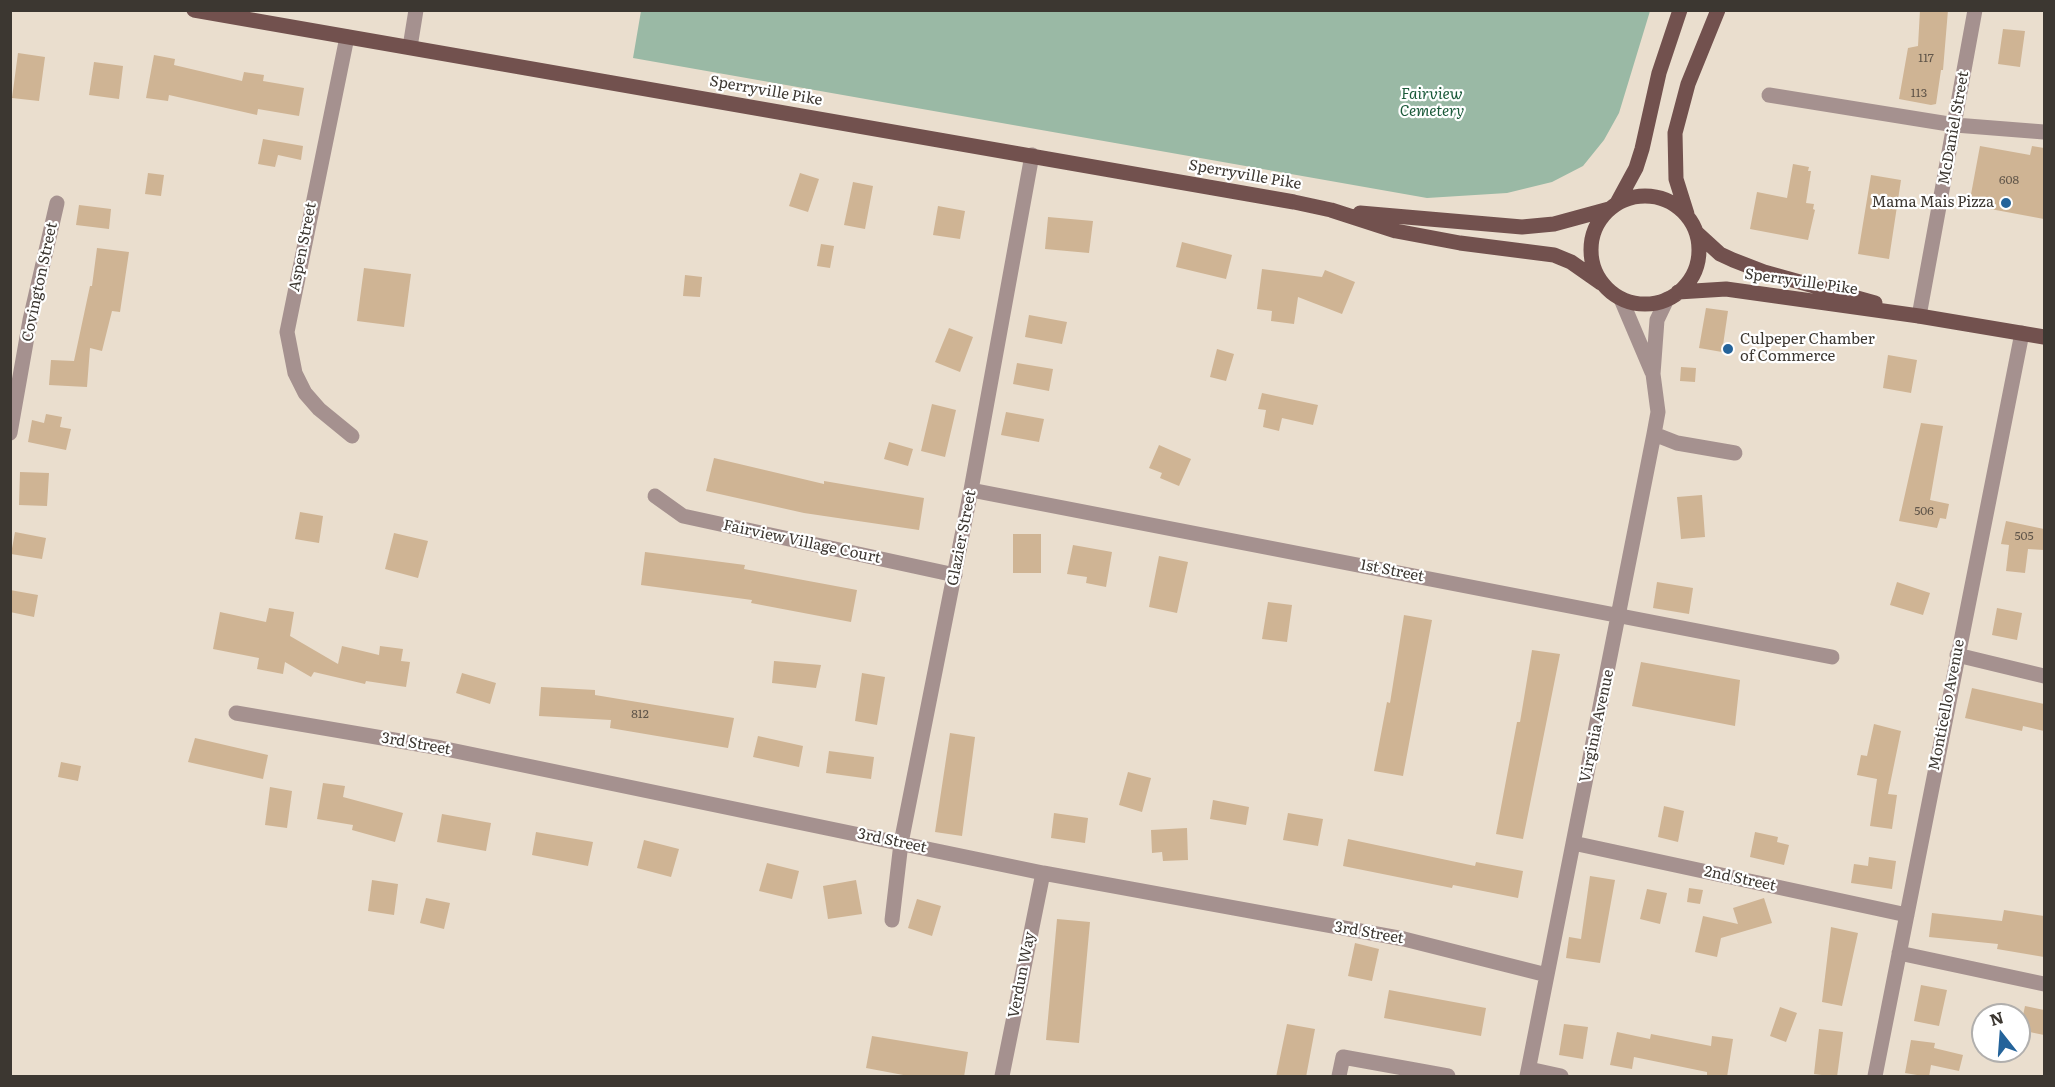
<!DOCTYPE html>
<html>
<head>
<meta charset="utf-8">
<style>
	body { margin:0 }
	#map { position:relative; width:2055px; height:1087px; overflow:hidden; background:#eadece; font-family:Literata,serif }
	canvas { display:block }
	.frame { position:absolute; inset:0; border:12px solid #3c3731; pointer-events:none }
	.north { position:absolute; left:1971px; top:1003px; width:60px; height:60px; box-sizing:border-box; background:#fff; border:2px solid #b1afad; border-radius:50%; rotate:343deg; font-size:16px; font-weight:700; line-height:24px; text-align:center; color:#3c3731 }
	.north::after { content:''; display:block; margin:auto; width:21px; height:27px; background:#24639a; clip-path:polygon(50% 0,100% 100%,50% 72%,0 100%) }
</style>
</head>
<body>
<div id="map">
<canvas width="2055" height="1087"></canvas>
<div class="frame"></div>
<div class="north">N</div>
</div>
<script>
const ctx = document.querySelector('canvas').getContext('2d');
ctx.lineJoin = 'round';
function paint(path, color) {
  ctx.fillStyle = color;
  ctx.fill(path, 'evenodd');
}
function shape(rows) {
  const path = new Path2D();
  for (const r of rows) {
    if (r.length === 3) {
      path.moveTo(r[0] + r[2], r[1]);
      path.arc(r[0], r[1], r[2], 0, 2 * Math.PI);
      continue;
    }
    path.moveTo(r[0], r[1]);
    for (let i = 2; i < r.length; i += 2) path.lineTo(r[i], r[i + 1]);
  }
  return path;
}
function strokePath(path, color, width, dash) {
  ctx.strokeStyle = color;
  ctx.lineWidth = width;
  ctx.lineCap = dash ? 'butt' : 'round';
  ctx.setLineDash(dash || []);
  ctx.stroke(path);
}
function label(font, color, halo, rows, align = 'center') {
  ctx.font = font + ' Literata,serif';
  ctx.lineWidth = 4.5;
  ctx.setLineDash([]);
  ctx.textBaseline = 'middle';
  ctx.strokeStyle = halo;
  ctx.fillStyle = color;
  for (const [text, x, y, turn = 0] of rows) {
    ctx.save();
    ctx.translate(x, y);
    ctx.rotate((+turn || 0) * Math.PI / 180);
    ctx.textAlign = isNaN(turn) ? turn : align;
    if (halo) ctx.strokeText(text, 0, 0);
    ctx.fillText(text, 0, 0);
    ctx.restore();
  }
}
const green = shape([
	[641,11,641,10,1650,11,1619,113,1604,140,1583,166,1552,182,1507,193,1427,198,633,58]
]);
const building = shape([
	[1920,10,1948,10,1943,70,1941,70,1936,104,1931,105,1899,99,1908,48,1918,46],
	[2003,29,2025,31,2020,67,1998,64],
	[18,53,45,57,39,101,12,98],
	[154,55,175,59,174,65,242,81,244,72,264,75,263,81,304,88,299,116,258,109,257,115,169,95,168,101,146,98],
	[94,62,123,66,119,99,89,95],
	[263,139,303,146,301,160,278,155,275,167,258,164],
	[1980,146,2030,155,2032,146,2044,148,2044,219,1969,205],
	[1793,164,1809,167,1808,171,1811,171,1806,203,1814,204,1813,209,1815,210,1808,240,1750,229,1757,192,1787,198],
	[148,173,164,175,161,196,145,194],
	[800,173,819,179,808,212,789,206],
	[1871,175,1901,180,1889,259,1858,254],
	[853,182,873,186,865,229,844,225],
	[79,205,111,209,109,229,76,225],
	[938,206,965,211,960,239,933,235],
	[1048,217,1093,221,1089,253,1045,249],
	[1182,242,1232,255,1226,279,1176,267],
	[821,244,834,246,830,268,817,266],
	[97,248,129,252,120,312,112,311,102,351,90,348,87,387,49,385,51,360,74,361,90,286,92,286],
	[364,268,411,274,404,327,357,321],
	[1262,269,1322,277,1325,270,1355,282,1342,314,1298,297,1294,324,1271,321,1272,311,1257,309],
	[685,275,702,277,700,297,683,296],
	[1706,308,1728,311,1722,352,1699,348],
	[1029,315,1067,322,1062,344,1025,337],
	[949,328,973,337,960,372,935,362],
	[1217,349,1234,354,1226,381,1210,377],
	[1888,355,1917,360,1911,393,1883,388],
	[1017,363,1053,369,1049,391,1013,384],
	[1681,367,1696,368,1695,382,1680,381],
	[1262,393,1318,405,1313,425,1282,418,1279,431,1263,427,1266,410,1258,409],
	[932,404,956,410,945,457,921,451],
	[1006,412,1044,419,1039,442,1001,435],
	[46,414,62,417,60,427,71,429,66,450,28,442,32,420,44,423],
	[1921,423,1943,426,1930,500,1949,504,1946,519,1940,518,1937,528,1899,521],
	[889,442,913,449,908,466,884,459],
	[1159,445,1191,459,1179,486,1160,478,1162,473,1149,468],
	[714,458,824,484,824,481,924,498,919,530,804,513,706,491],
	[20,472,49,473,47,506,19,505],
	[1702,495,1705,537,1681,539,1677,497],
	[300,512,323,516,319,543,295,539],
	[2006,521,2044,529,2044,550,2028,549,2025,573,2006,571,2009,545,2001,544],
	[15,532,46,538,42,559,11,554],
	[394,533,428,541,418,578,385,569],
	[1013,534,1041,534,1041,573,1013,573],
	[1073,545,1112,552,1106,587,1086,583,1087,577,1067,574],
	[645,552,745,565,744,569,857,590,851,622,751,603,752,600,641,585],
	[1159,556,1188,562,1177,613,1149,607],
	[1657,582,1693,588,1689,614,1653,608],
	[1897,582,1930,593,1923,615,1890,605],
	[10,590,38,595,34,617,10,612],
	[1268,602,1292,605,1287,642,1262,639],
	[269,608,294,612,290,636,338,664,342,646,379,655,380,646,403,649,401,661,410,662,406,687,366,681,365,684,314,672,311,677,285,662,283,674,257,669,259,658,213,649,220,612,266,622],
	[1997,608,2022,613,2017,640,1992,635],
	[1404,615,1432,620,1403,776,1374,771,1387,702,1390,703],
	[1532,650,1560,654,1523,839,1496,834,1517,722,1520,722],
	[774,661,821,665,816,688,772,683],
	[1641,662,1740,680,1735,726,1632,706],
	[462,673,496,683,490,704,456,693],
	[862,673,885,677,877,725,855,721],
	[541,687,595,690,595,695,734,718,728,748,610,728,611,720,539,716],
	[1972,688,2044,704,2044,731,2023,726,2022,731,1965,718],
	[1874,724,1901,731,1888,794,1897,795,1892,829,1870,826,1877,779,1857,775,1861,755,1867,756],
	[950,733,975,737,962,836,935,832],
	[758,736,803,746,799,767,753,757],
	[195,738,268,755,263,779,188,762],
	[829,751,874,757,871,779,826,773],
	[61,762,81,766,78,781,58,777],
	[1128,772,1151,778,1142,812,1119,805],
	[323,783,345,786,343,797,403,813,395,842,352,830,353,825,317,819],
	[270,787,292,791,287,828,265,825],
	[1213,800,1249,807,1246,825,1210,819],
	[1664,806,1684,811,1678,842,1658,837],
	[1054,813,1088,818,1085,843,1051,838],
	[1288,813,1323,819,1318,846,1283,840],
	[442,814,491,823,486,851,437,842],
	[1187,828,1188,860,1163,861,1162,852,1152,853,1151,830],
	[536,832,593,842,588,866,532,855],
	[1755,832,1778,837,1777,842,1789,845,1784,865,1750,857],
	[1348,839,1475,866,1476,862,1523,871,1518,898,1453,885,1452,888,1343,866],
	[644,840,679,849,671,877,637,868],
	[1869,857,1896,861,1892,889,1851,883,1854,864,1868,866],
	[767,863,799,871,792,899,759,891],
	[1590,876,1615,880,1600,963,1566,958,1569,937,1581,939],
	[372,880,398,884,394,915,368,911],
	[856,880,862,914,828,919,823,886],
	[1689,888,1703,890,1700,904,1687,902],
	[1647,889,1667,893,1660,924,1640,919],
	[426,898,450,903,444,929,420,923],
	[1764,898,1772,923,1721,938,1717,957,1695,952,1703,916,1738,924,1733,908],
	[917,899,941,906,932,936,908,928],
	[2004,910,2044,916,2044,957,1997,949,1998,944,1929,937,1932,913,2002,921],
	[1057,919,1090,922,1079,1043,1046,1040],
	[1831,927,1858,933,1842,1006,1822,1002],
	[1355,943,1379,949,1372,981,1348,976],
	[1921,985,1947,990,1939,1026,1914,1021],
	[1389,990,1486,1008,1481,1036,1384,1018],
	[2025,1006,2044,1010,2044,1035,2020,1030],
	[1780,1007,1797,1013,1786,1042,1770,1036],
	[1287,1024,1315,1029,1306,1077,1276,1077],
	[1564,1024,1588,1027,1583,1059,1559,1055],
	[1819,1029,1843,1032,1837,1077,1814,1074],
	[1617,1032,1650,1039,1651,1034,1711,1046,1712,1036,1733,1039,1727,1077,1707,1077,1707,1072,1634,1057,1632,1069,1610,1065],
	[872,1036,968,1052,964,1077,914,1077,866,1068],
	[1911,1040,1935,1043,1934,1048,1963,1055,1959,1071,1931,1065,1929,1077,1905,1073]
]);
const minor = shape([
	[347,37,287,332,295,373,305,393,319,409,352,436],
	[410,47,416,10],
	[1769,95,1955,125,2044,132],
	[1621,299,1652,372],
	[1919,316,1975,10],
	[10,433,30,320,57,203],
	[1654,434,1677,443,1735,453],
	[971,490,1832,657],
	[655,496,683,516,955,575],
	[1957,655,2044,676],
	[236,713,441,748,1043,873,1404,939,1547,975],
	[1573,843,1907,915],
	[892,920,901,843,971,490,1032,155],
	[1899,953,2044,984],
	[1529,1069,1561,1076],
	[1002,1076,1043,873],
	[1339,1076,1343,1057,1448,1076],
	[1527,1076,1654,434,1658,412,1653,374,1657,320,1667,299],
	[1875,1076,2022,333]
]);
const major = shape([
	[194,10,1294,202,1331,210,1396,231,1460,243,1554,255,1571,262,1601,283],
	[1645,250,54],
	[1617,203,1636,168,1642,149,1659,73,1680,10],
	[1360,213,1522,227,1554,224,1609,209],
	[1687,214,1676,179,1675,133,1688,84,1718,10],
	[1697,233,1720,254,1733,260,1764,272,1875,303],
	[1678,292,1726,289,1919,316,2044,337]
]);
const markers = [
	[2006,203,6,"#24639a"],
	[1728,349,6,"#24639a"]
];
const numberNames = [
	["117",1926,58],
	["113",1919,93],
	["608",2009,180],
	["506",1924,511],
	["505",2024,536],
	["812",640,714]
];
const streetNames = [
	["Sperryville Pike",766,91,10],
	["McDaniel Street",1954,128,-80],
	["Sperryville Pike",1245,175,10],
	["Aspen Street",303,247,-79],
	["Covington Street",40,282,-78],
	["Sperryville Pike",1801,282,8],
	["Glazier Street",962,538,-79],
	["Fairview Village Court",802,542,12],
	["1st Street",1392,571,11],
	["Monticello Avenue",1947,705,-79],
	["Virginia Avenue",1597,726,-78],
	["3rd Street",416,744,10],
	["3rd Street",892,841,12],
	["2nd Street",1740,879,12],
	["3rd Street",1369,933,10],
	["Verdun Way",1022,975,-79]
];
const parkNames = [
	["Fairview",1432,95],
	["Cemetery",1432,112]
];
const poiNames = [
	["Mama Mais Pizza",1994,203],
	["Culpeper Chamber",1740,340,"left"],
	["of Commerce",1740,357,"left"]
];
paint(green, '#9ab9a5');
paint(building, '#cfb494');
strokePath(minor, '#a5918f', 15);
strokePath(major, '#72514e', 15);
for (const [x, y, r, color] of markers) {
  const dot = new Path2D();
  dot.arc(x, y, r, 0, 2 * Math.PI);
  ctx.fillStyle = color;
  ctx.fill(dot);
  strokePath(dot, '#fff', 2);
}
label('12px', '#61564a', null, numberNames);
label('15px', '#3c3731', '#fff', streetNames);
label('italic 15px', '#1a5939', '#fff', parkNames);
label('15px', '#3c3731', '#fff', poiNames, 'right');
</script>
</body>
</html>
